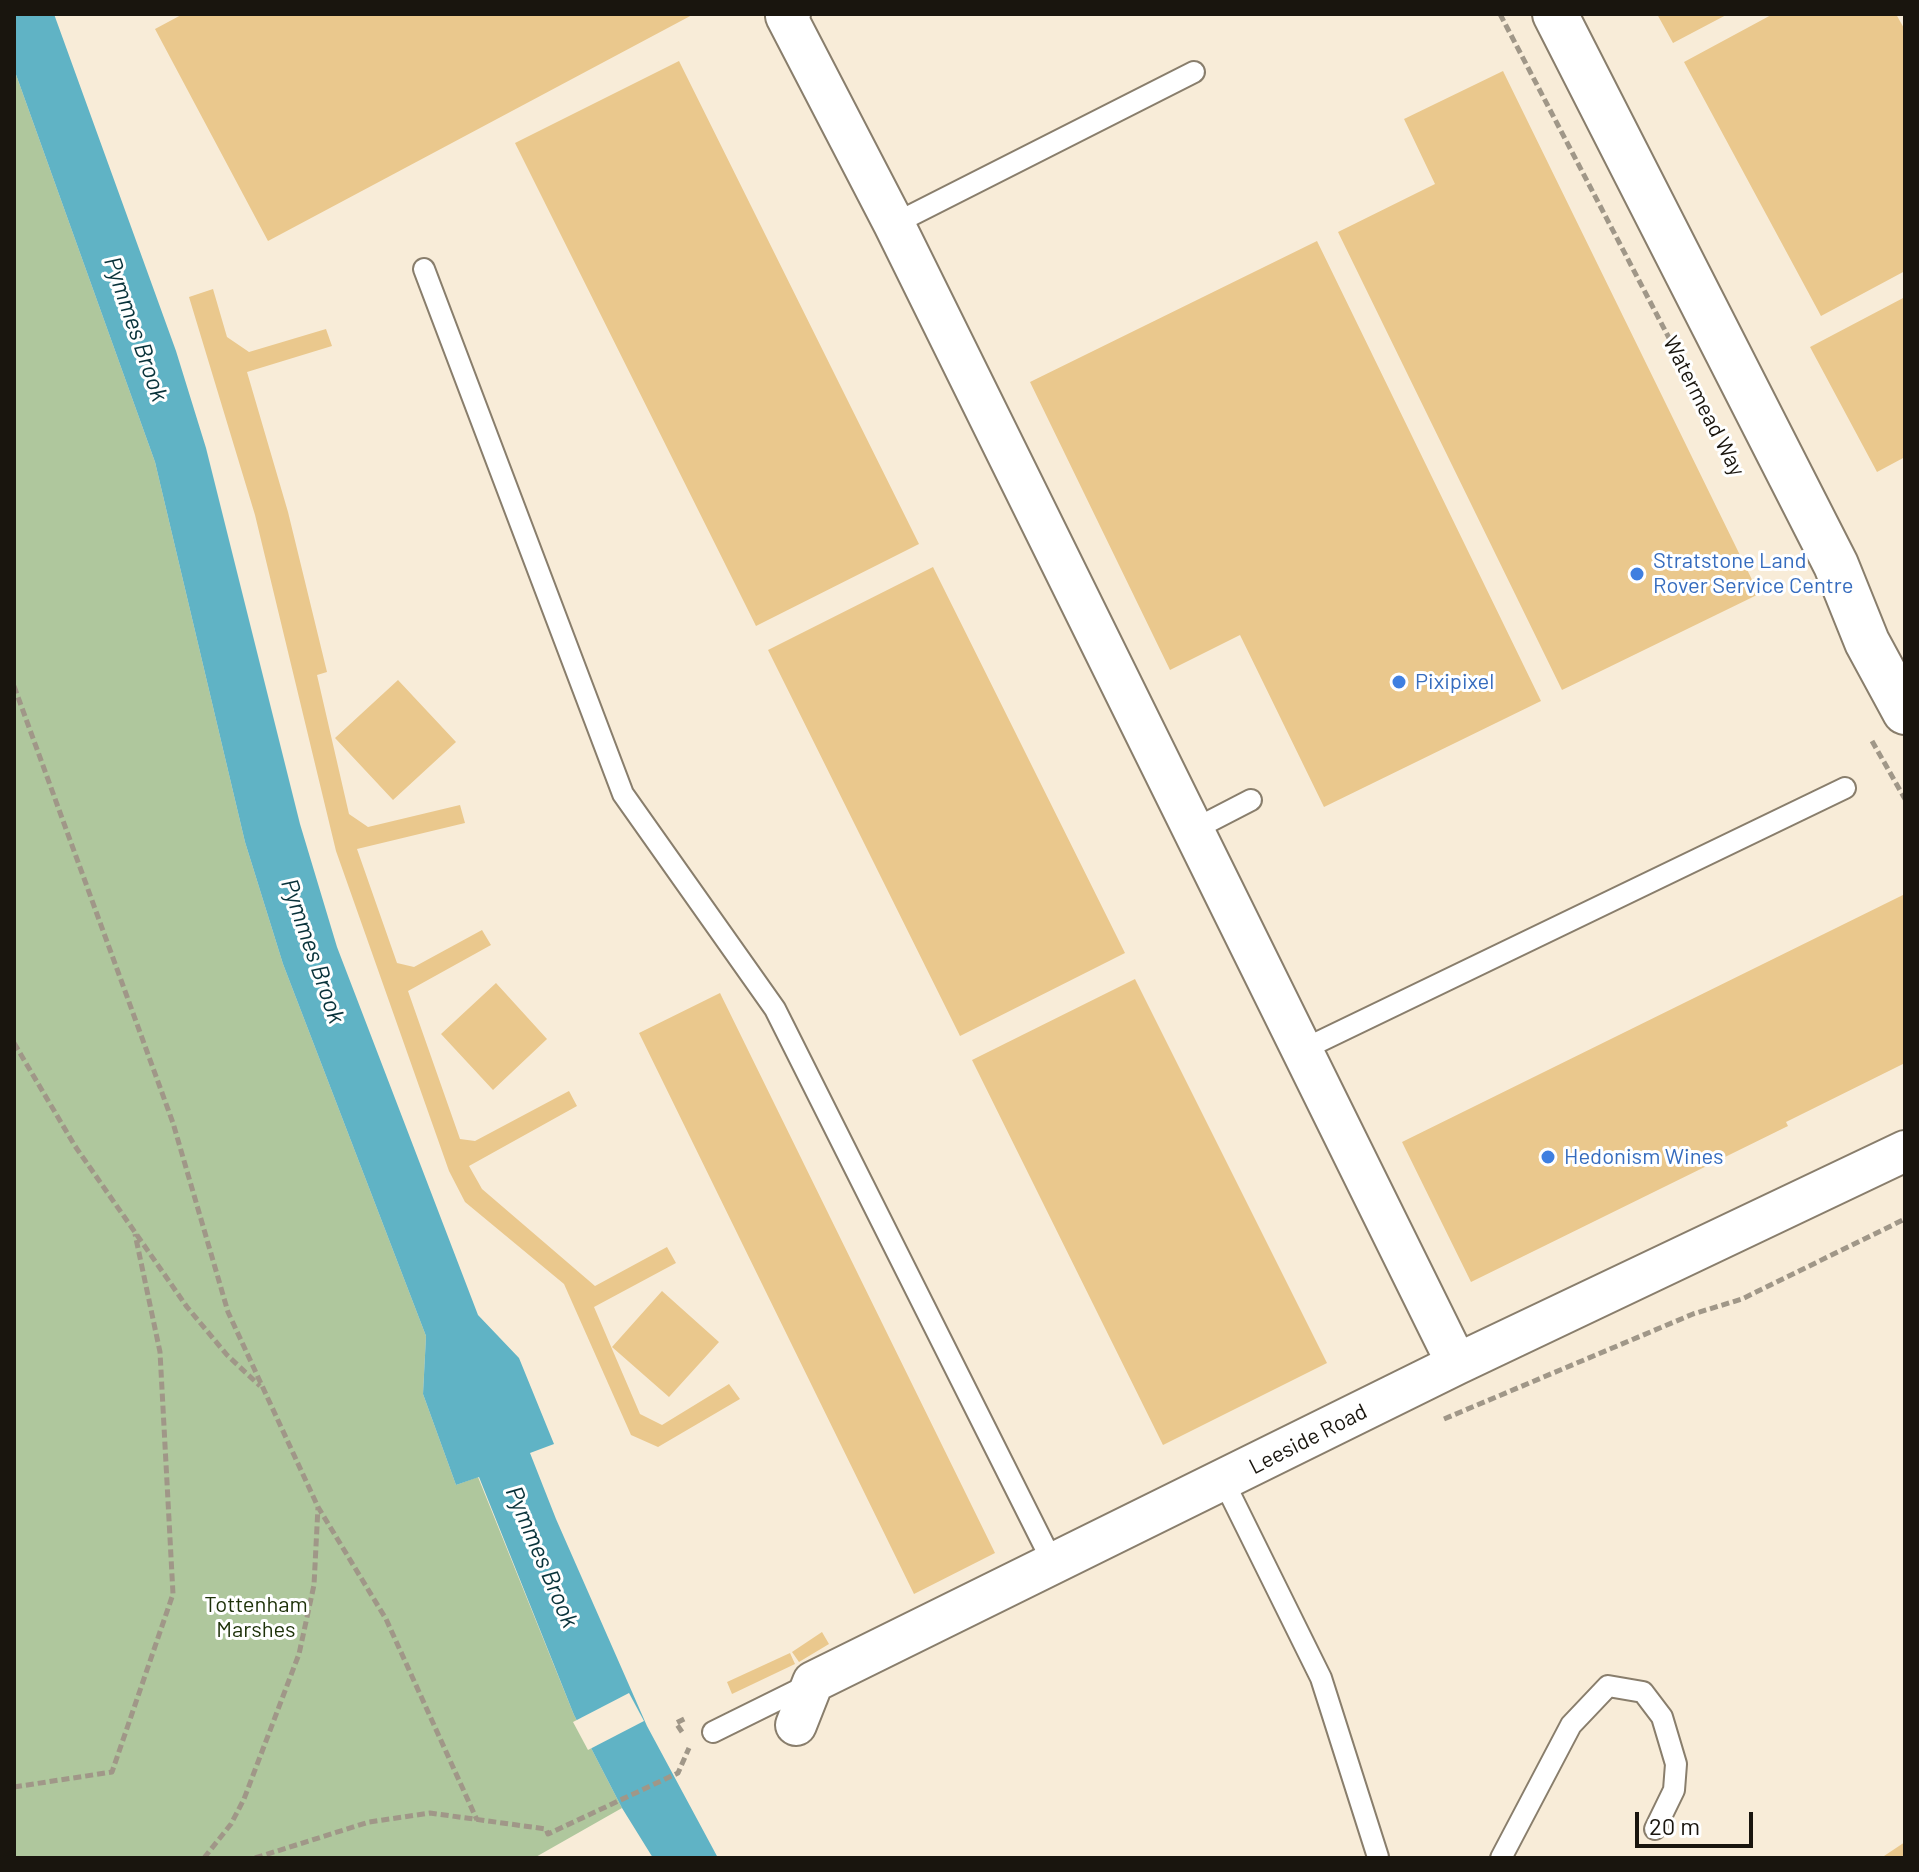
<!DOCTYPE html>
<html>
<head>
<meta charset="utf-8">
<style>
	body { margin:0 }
	#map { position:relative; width:1919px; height:1872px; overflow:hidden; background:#f8ecd8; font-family:Barlow,sans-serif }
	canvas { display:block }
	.frame { position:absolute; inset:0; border:16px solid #19150e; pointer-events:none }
	.scale { position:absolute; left:1635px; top:1812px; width:118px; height:36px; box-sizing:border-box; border:4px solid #19150e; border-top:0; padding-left:10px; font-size:24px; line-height:28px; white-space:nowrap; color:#19150e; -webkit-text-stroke:6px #fff; paint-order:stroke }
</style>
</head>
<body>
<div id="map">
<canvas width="1919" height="1872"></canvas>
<div class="frame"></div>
<div class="scale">20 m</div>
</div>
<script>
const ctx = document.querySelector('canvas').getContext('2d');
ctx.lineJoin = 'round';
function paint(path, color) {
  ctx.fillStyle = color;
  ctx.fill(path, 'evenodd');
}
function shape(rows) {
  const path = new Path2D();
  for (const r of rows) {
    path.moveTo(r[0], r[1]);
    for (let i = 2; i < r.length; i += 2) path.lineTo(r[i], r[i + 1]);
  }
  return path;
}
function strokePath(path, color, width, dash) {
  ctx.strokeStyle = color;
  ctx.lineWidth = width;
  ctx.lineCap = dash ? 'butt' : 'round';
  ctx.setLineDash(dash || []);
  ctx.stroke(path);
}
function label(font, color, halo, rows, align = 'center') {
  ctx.font = font + ' Barlow,sans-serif';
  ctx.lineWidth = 6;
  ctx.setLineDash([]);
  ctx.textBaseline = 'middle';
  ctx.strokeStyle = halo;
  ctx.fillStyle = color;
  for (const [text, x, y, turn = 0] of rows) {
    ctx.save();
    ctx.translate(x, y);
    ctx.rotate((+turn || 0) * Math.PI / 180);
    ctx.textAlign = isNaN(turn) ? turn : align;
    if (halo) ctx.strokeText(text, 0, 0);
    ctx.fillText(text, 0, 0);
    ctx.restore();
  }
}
const green = shape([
	[14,69,155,462,245,842,283,964,426,1336,423,1394,456,1485,478,1477,574,1715,622,1808,534,1858,14,1858]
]);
const water = shape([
	[14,14,54,14,176,351,206,448,300,824,337,947,478,1315,519,1358,554,1444,530,1453,556,1519,647,1726,718,1858,653,1858,622,1808,574,1715,479,1477,456,1485,423,1394,426,1336,283,964,245,842,155,462,14,69]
]);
const pier = shape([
	[629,1693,644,1721,588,1750,573,1722]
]);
const building = shape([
	[183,14,694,14,268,241,155,29],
	[1657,14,1728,14,1673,43],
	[1773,14,1896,14,1905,30,1905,271,1821,316,1684,62],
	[679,61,919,544,756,626,515,143],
	[1503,71,1759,594,1562,690,1338,232,1435,184,1404,119],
	[1317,241,1541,701,1324,807,1240,635,1170,670,1030,382],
	[213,289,227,337,249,352,326,329,332,346,247,372,288,512,327,672,317,675,349,814,368,827,460,805,465,823,357,849,397,963,414,967,482,930,491,945,408,991,460,1139,475,1141,569,1091,577,1106,469,1166,482,1189,595,1286,667,1247,676,1263,594,1307,640,1414,662,1425,729,1384,740,1399,658,1447,631,1435,564,1284,465,1202,449,1171,336,851,255,515,189,297],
	[1905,297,1905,457,1877,472,1810,347],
	[933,567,1125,953,960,1036,768,650],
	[398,680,456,742,393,800,335,738],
	[1905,894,1905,1063,1786,1122,1788,1126,1471,1282,1402,1142],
	[1135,979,1327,1363,1163,1445,972,1060],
	[496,983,547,1039,493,1090,441,1034],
	[720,993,995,1553,914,1594,639,1033],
	[662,1291,719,1342,669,1397,612,1347],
	[822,1632,829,1644,799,1662,792,1652],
	[790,1653,795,1664,732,1694,727,1682],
	[1905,1842,1905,1858,1881,1858]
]);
const path = shape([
	[1500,14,1681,361],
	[14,686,173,1123,228,1312,318,1507,386,1619,477,1820],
	[1872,741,1905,799],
	[14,1043,75,1146,187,1307,227,1355,260,1386],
	[1444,1419,1693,1314,1742,1299,1905,1219],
	[682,1732,676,1723,686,1718],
	[14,1787,112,1772,173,1594,160,1352,135,1234],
	[204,1858,231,1824,244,1799,299,1654,314,1585,318,1507],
	[255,1858,369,1822,430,1813,546,1829,548,1834,678,1773,689,1748]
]);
const service = shape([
	[894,224,1194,72],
	[424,269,623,794,775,1009,1054,1565],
	[1193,830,1251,800],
	[1302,1050,1845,788],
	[1224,1482,1321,1678,1378,1857],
	[713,1732,810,1684],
	[1501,1858,1571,1725,1608,1686,1643,1692,1662,1717,1676,1764,1674,1790,1655,1829]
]);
const minor = shape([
	[790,14,786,16,894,224,1457,1364],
	[796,1725,813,1682,1457,1364,1905,1151]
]);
const primary = shape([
	[1555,14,1836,565,1867,642,1905,712]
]);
const markers = [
	[1637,574,8,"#3f7fe0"],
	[1399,682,8,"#3f7fe0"],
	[1548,1157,8,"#3f7fe0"]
];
const streetNames = [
	["Watermead Way",1704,406,63],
	["Leeside Road",1308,1439,-27]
];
const shopNames = [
	["Stratstone Land",1653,561],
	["Rover Service Centre",1653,586],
	["Pixipixel",1415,682],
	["Hedonism Wines",1564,1157]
];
const parkNames = [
	["Tottenham",256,1605],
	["Marshes",256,1630]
];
const waterNames = [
	["Pymmes Brook",136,329,71],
	["Pymmes Brook",313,951,71],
	["Pymmes Brook",542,1557,67]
];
paint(green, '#afc79d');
paint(water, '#60b3c5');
paint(pier, '#f8ecd8');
paint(building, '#eac88d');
strokePath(service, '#897e6c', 24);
strokePath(minor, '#897e6c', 44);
strokePath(primary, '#897e6c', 48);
strokePath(path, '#a09788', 5, [8, 4]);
strokePath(service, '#fff', 20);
strokePath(minor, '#fff', 40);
strokePath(primary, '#fff', 44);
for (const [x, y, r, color] of markers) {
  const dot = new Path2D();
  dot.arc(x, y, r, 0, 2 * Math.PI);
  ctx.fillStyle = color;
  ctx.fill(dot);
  strokePath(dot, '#fff', 3);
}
label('22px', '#19150e', '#fff', streetNames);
label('22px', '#366cbe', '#fff', shopNames, 'left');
label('22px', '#1d3108', '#fff', parkNames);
label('italic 24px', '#08323a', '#fff', waterNames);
</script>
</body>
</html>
